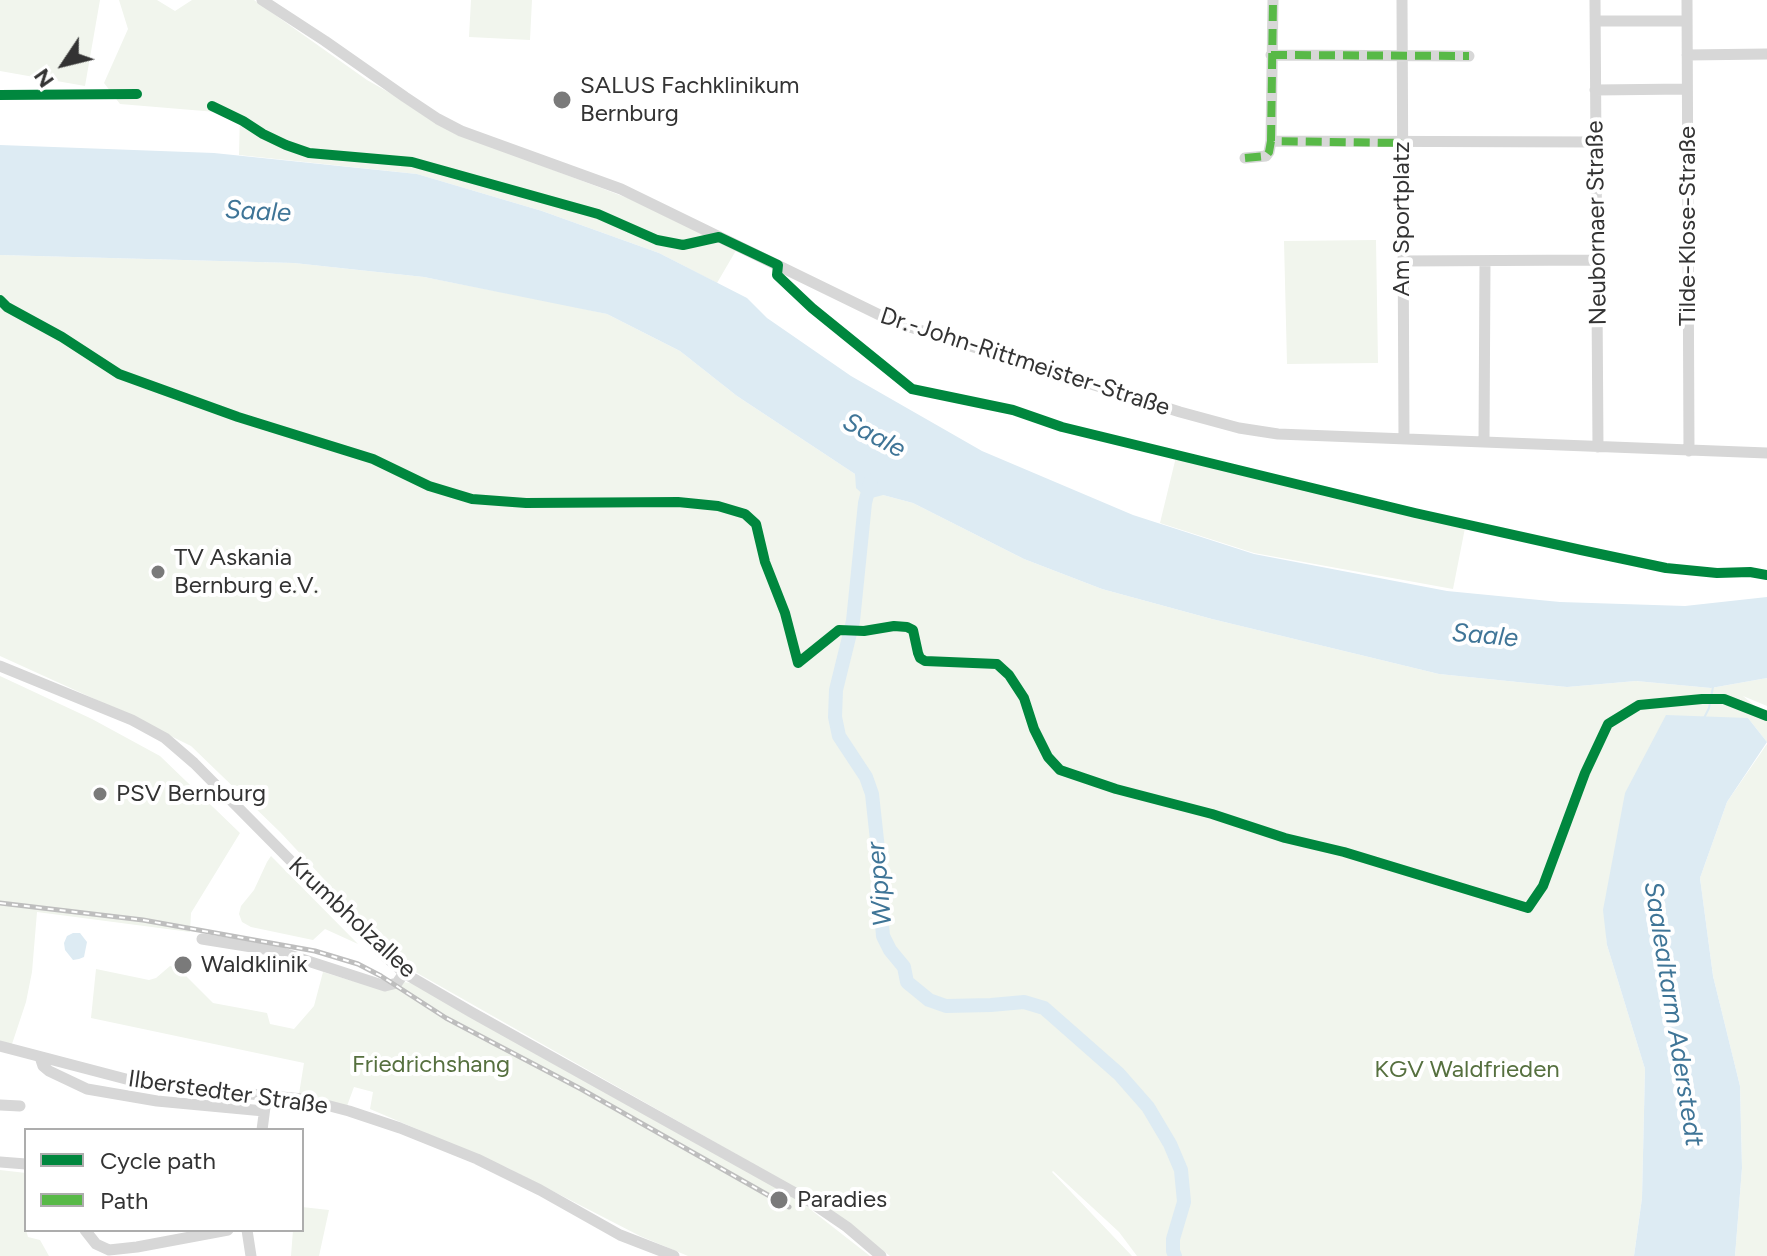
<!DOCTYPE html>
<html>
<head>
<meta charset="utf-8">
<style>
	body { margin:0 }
	#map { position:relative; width:1767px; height:1256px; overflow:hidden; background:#fff; font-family:Figtree,sans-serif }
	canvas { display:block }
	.legend { position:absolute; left:24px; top:1128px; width:280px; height:104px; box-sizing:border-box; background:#fff; border:2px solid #adadad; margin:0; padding:10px 14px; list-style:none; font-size:24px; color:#333 }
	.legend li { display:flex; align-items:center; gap:16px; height:40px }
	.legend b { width:40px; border:2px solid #adadad }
	.north { position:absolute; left:24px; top:24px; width:80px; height:80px; -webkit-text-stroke:6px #fff; paint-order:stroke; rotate:235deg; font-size:22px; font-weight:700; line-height:32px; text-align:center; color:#333 }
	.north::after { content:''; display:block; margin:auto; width:28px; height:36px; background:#333; clip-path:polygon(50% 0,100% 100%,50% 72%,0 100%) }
</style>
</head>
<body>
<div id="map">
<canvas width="1767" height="1256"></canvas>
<ul class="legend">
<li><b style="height:10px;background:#00873e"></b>Cycle path</li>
<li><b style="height:10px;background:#58b947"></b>Path</li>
</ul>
<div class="north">N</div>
</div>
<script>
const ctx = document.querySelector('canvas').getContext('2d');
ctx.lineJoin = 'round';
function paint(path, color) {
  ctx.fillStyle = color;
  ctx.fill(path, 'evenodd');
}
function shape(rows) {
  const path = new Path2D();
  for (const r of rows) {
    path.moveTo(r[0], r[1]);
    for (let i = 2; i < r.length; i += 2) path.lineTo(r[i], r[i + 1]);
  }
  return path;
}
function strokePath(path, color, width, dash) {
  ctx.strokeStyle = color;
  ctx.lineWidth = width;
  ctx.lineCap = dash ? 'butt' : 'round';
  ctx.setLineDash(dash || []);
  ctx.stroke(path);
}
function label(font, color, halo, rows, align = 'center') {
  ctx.font = font + ' Figtree,sans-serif';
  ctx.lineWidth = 8;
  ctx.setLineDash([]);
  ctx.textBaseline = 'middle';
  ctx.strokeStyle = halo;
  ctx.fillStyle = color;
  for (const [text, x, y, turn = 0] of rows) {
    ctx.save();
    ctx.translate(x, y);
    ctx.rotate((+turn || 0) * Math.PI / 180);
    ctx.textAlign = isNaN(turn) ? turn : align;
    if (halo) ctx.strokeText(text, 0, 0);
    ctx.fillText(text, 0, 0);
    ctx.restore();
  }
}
const green = shape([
	[0,0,100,0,85,86,0,71],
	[119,0,157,0,175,11,192,0,254,0,367,80,471,139,670,214,738,247,717,283,659,253,542,211,417,174,239,155,240,114,120,104,104,83,128,29],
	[471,0,532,0,530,40,469,37],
	[1376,240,1378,363,1287,364,1284,241],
	[0,255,294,263,424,277,571,306,607,314,680,351,737,396,855,474,883,495,913,503,1024,559,1102,589,1212,619,1439,674,1567,687,1636,681,1711,688,1767,678,1767,706,1743,696,1767,716,1767,742,1748,718,1606,931,1607,945,1645,1069,1642,1198,1634,1256,1137,1256,1119,1232,1053,1171,1052,1172,1132,1256,890,1256,815,1199,396,961,350,907,280,832,191,746,110,706,0,656],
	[1176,457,1465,528,1453,589,1254,553,1160,523],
	[0,676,92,719,160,756,240,833,191,913,190,932,37,912,32,972,26,1002,11,1047,0,1043],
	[1767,744,1767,1256,1735,1256,1742,1168,1740,1086,1713,976,1700,878,1727,802],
	[271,856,274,859,358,944,325,929,313,940,251,927,242,922,239,914,241,906,254,890,267,862],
	[170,966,177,967,213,1003,267,1013,270,1024,294,1029,314,1006,323,972,379,989,403,982,418,984,801,1202,870,1256,688,1256,640,1236,508,1168,370,1109,373,1092,354,1087,347,1106,299,1094,304,1063,91,1018,96,969,149,980,156,978],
	[0,1170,26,1173,26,1220,24,1222,26,1230,28,1237,40,1240,49,1256,0,1256],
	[302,1207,329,1210,319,1256,291,1256,293,1230,302,1230]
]);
const water = shape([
	[0,145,214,153,417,174,542,211,659,253,747,298,767,318,851,376,982,451,1133,515,1254,554,1447,591,1560,602,1685,606,1767,597,1767,678,1711,688,1636,681,1567,687,1439,674,1212,619,1102,589,1024,559,913,503,883,495,868,499,856,488,855,474,737,396,680,351,607,314,424,277,294,263,0,255],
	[1666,715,1748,718,1767,742,1727,802,1700,878,1713,976,1740,1086,1742,1168,1735,1256,1634,1256,1642,1198,1645,1069,1607,945,1603,910,1625,793],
	[73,933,80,933,87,942,84,957,79,959,73,960,65,950,64,943,67,936]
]);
const stream = shape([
	[1704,718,1709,708,1713,687]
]);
const river = shape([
	[871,480,865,503,853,621,836,690,835,717,839,736,866,777,872,794,882,886,881,911,883,936,890,950,904,967,907,982,929,1000,946,1006,991,1005,1024,1002,1044,1008,1119,1074,1148,1107,1170,1144,1181,1170,1184,1202,1173,1239,1173,1251,1175,1256]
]);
const minor = shape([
	[262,0,325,41,405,97,438,119,461,131,621,189,894,322,1180,412,1239,428,1278,434,1767,453],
	[1402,0,1404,439],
	[1595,0,1598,447],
	[1687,0,1689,451],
	[1595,21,1687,21],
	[1271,55,1469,56],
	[1687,55,1767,54],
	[1595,90,1687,89],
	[1271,141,1273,0],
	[1245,158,1266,156,1269,152,1271,141,1596,142],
	[1403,261,1597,260],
	[1484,442,1485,261],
	[0,666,132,720,165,738,194,763,385,956,404,973,471,1012,806,1199,847,1227,881,1256],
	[202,939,277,951,385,986,397,983,404,973],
	[0,1046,145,1084,303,1099,349,1111,400,1128,477,1159,540,1190,620,1235,674,1256],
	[40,1057,43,1066,49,1071,87,1089,157,1101,264,1111],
	[0,1105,20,1106],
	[262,1130,265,1107],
	[0,1162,26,1164],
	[85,1230,96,1244,109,1250,137,1247,228,1230],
	[247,1230,251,1256]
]);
const rail = shape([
	[0,903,143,920,315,951,358,964,381,976,446,1018,581,1089,789,1207]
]);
const quiet = shape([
	[1271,55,1469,56],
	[1271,141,1273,0],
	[1245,158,1266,156,1269,152,1271,141,1402,143]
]);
const cycleway = shape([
	[0,95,137,94],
	[212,106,243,121,263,134,286,145,309,153,412,162,598,214,657,240,683,245,719,237,778,265,777,275,812,308,912,389,1013,410,1062,427,1415,513,1581,550,1666,568,1717,573,1750,572,1767,575],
	[0,300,7,307,62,337,119,374,238,417,373,459,429,486,472,499,526,503,678,502,718,506,745,514,756,524,765,562,785,613,798,663,839,630,864,631,894,626,907,627,913,630,918,653,920,658,925,661,997,664,1009,675,1024,698,1034,729,1048,757,1060,770,1116,789,1212,814,1285,838,1344,852,1528,908,1543,886,1585,773,1608,724,1639,705,1702,699,1724,699,1767,716]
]);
const markers = [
	[562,100,10,"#7a7a7a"],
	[158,572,8,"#7a7a7a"],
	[100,794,8,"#7a7a7a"],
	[183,965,10,"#7a7a7a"],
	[779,1200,10,"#7a7a7a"]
];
const poiNames = [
	["SALUS Fachklinikum",580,86],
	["Bernburg",580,114],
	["TV Askania",174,558],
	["Bernburg e.V.",174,586],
	["PSV Bernburg",116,794],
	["Waldklinik",201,965],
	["Paradies",797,1200]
];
const streetNames = [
	["Am Sportplatz",1402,219,-90],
	["Neubornaer Straße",1597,223,-91],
	["Tilde-Klose-Straße",1688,226,-90],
	["Dr.-John-Rittmeister-Straße",1025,362,18],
	["Krumbholzallee",352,918,43],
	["Ilberstedter Straße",228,1093,8]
];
const parkNames = [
	["Friedrichshang",431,1065],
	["KGV Waldfrieden",1467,1070]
];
const waterNames = [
	["Saale",258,212,3],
	["Saale",874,436,28],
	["Saale",1485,636,5],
	["Wipper",880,884,-95],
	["Saalealtarm Aderstedt",1673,1014,81]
];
paint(green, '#f1f5ed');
paint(water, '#ddebf3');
strokePath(stream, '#ddebf3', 2);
strokePath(river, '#ddebf3', 14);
strokePath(minor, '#d7d7d7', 11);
strokePath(rail, '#bebebe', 5);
strokePath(rail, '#fff', 2, [6]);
strokePath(quiet, '#58b947', 8, [16, 8]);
strokePath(cycleway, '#00873e', 10);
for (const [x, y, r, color] of markers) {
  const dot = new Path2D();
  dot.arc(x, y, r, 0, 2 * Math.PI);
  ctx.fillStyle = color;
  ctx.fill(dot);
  strokePath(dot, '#fff', 3);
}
label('24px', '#333', '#fff', poiNames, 'left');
label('24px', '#333', '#fff', streetNames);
label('24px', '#56703f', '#fff', parkNames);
label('italic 26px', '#3f7597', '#fff', waterNames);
</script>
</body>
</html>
